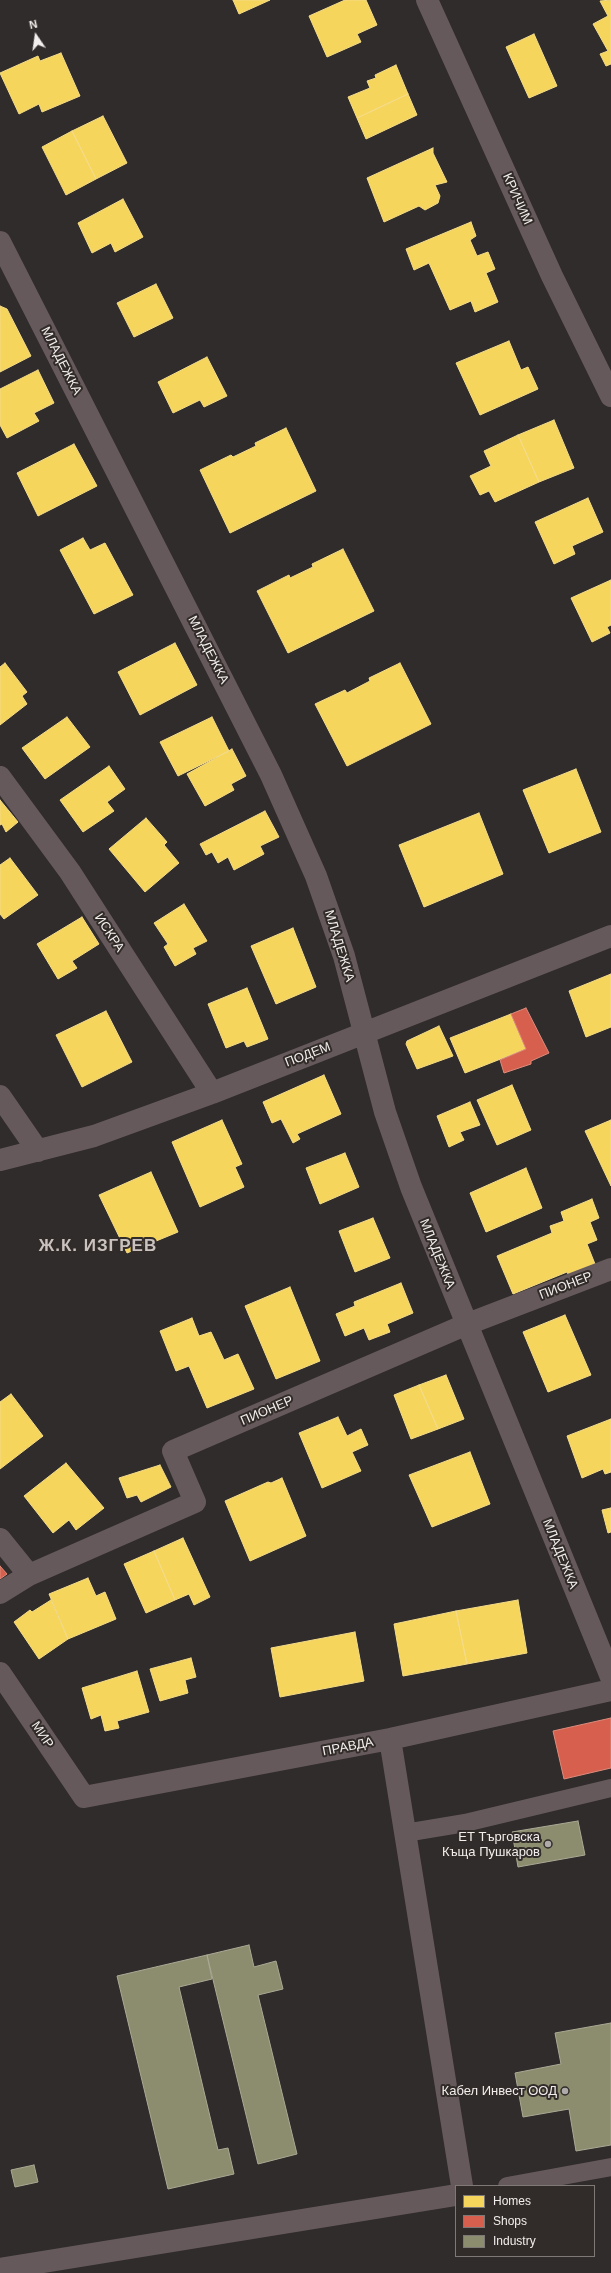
<!DOCTYPE html>
<html>
<head>
<meta charset="utf-8">
<style>
	body { margin:0 }
	#map { position:relative; width:611px; height:2273px; overflow:hidden; background:#2f2c2b; font-family:Helvetica,sans-serif }
	canvas { display:block }
	.legend { position:absolute; left:455px; top:2185px; width:140px; height:72px; box-sizing:border-box; background:#312b29; border:1px solid #7e7977; margin:0; padding:5px 7px; list-style:none; font-size:12px; color:#f2eeed }
	.legend li { display:flex; align-items:center; gap:8px; height:20px }
	.legend b { width:20px; border:1px solid #7e7977 }
	.north { position:absolute; left:16px; top:16px; width:40px; height:40px; -webkit-text-stroke:3px #312b29; paint-order:stroke; rotate:347deg; font-size:11px; font-weight:700; line-height:16px; text-align:center; color:#f2eeed }
	.north::after { content:''; display:block; margin:auto; width:14px; height:18px; background:#f2eeed; clip-path:polygon(50% 0,100% 100%,50% 72%,0 100%) }
</style>
</head>
<body>
<div id="map">
<canvas width="611" height="2273"></canvas>
<ul class="legend">
<li><b style="height:11px;background:#f6d55c"></b>Homes</li>
<li><b style="height:11px;background:#d6604d"></b>Shops</li>
<li><b style="height:11px;background:#8c8c6e"></b>Industry</li>
</ul>
<div class="north">N</div>
</div>
<script>
const ctx = document.querySelector('canvas').getContext('2d');
ctx.lineJoin = 'round';
function paint(path, color) {
  ctx.fillStyle = color;
  ctx.fill(path, 'evenodd');
}
function shape(rows) {
  const path = new Path2D();
  for (const r of rows) {
    path.moveTo(r[0], r[1]);
    for (let i = 2; i < r.length; i += 2) path.lineTo(r[i], r[i + 1]);
  }
  return path;
}
function strokePath(path, color, width, dash) {
  ctx.strokeStyle = color;
  ctx.lineWidth = width;
  ctx.lineCap = dash ? 'butt' : 'round';
  ctx.setLineDash(dash || []);
  ctx.stroke(path);
}
function label(font, color, halo, rows, align = 'center') {
  ctx.font = font + ' Helvetica,sans-serif';
  ctx.lineWidth = 4;
  ctx.setLineDash([]);
  ctx.textBaseline = 'middle';
  ctx.strokeStyle = halo;
  ctx.fillStyle = color;
  for (const [text, x, y, turn = 0] of rows) {
    ctx.save();
    ctx.translate(x, y);
    ctx.rotate((+turn || 0) * Math.PI / 180);
    ctx.textAlign = isNaN(turn) ? turn : align;
    if (halo) ctx.strokeText(text, 0, 0);
    ctx.fillText(text, 0, 0);
    ctx.restore();
  }
}
const homes = shape([
	[233,0,270,0,239,14,233,0],
	[345,0,366,0,377,25,357,34,361,42,327,57,309,16,345,0],
	[611,0,611,64,606,66,600,54,608,51,593,24,608,16,600,1,611,0],
	[534,34,557,86,529,98,506,47,534,34],
	[61,53,80,96,42,112,39,104,19,114,0,73,38,56,40,61,61,53],
	[396,65,408,94,357,118,348,97,370,88,367,81,376,78,375,75,396,65],
	[408,94,417,115,366,139,357,118,408,94],
	[103,116,127,163,96,179,72,131,103,116],
	[72,131,96,179,66,195,42,147,72,131],
	[433,148,433,153,447,182,435,185,440,196,438,203,425,210,419,206,384,222,367,178,433,148],
	[123,199,143,237,115,252,111,243,92,253,78,223,123,199],
	[471,222,476,236,470,240,477,256,488,252,495,269,486,273,498,302,475,312,471,301,450,310,429,263,414,270,406,249,471,222],
	[156,284,173,318,134,337,117,303,156,284],
	[0,306,7,309,31,356,0,372,0,306],
	[509,341,521,370,528,367,538,389,480,415,456,363,509,341],
	[207,357,227,396,204,407,200,400,173,413,158,382,207,357],
	[38,370,54,403,34,413,39,421,7,438,0,425,0,389,38,370],
	[554,420,574,468,539,482,518,435,554,420],
	[286,428,316,491,230,533,200,470,231,455,233,457,256,446,255,443,286,428],
	[518,435,539,482,495,502,489,491,480,495,470,476,491,466,484,451,518,435],
	[74,444,97,486,38,516,17,473,74,444],
	[588,498,603,532,572,546,575,554,554,564,535,522,588,498],
	[83,538,90,550,105,543,133,595,94,614,60,550,83,538],
	[343,549,374,611,288,653,257,591,289,575,290,578,313,567,312,564,343,549],
	[611,580,611,625,607,627,610,633,592,642,571,598,611,580],
	[175,643,197,685,140,715,118,672,175,643],
	[5,663,27,692,22,696,27,704,0,725,0,667,5,663],
	[400,663,431,724,347,766,315,704,345,690,347,693,370,681,369,678,400,663],
	[67,717,90,747,45,779,22,748,67,717],
	[212,717,229,751,178,776,160,742,212,717],
	[232,749,246,776,231,784,234,790,205,806,187,774,232,749],
	[109,766,125,789,107,802,114,811,83,832,60,800,109,766],
	[576,769,601,832,549,853,523,790,576,769],
	[0,800,18,822,6,832,2,824,0,825,0,800],
	[265,811,279,837,260,846,264,854,234,870,228,857,218,863,212,852,206,855,200,844,265,811],
	[479,813,503,874,424,907,399,845,479,813],
	[146,818,167,842,164,845,179,863,145,892,109,849,146,818],
	[10,858,38,895,4,919,0,914,0,865,10,858],
	[184,904,207,941,193,948,196,954,175,966,164,947,168,944,154,923,184,904],
	[82,917,99,944,72,961,77,968,58,979,37,944,82,917],
	[293,928,316,987,276,1004,251,946,293,928],
	[611,974,611,1027,586,1037,569,991,611,974],
	[247,988,268,1039,247,1047,244,1041,226,1048,208,1004,247,988],
	[106,1011,132,1062,82,1087,56,1035,106,1011],
	[511,1014,526,1049,465,1073,450,1038,511,1014],
	[439,1026,453,1056,417,1069,406,1044,407,1041,439,1026],
	[324,1075,341,1114,297,1134,300,1139,293,1143,281,1119,272,1123,263,1102,324,1075],
	[512,1085,531,1130,497,1145,477,1100,512,1085],
	[470,1102,480,1125,460,1132,464,1140,449,1147,437,1116,470,1102],
	[222,1120,242,1164,235,1167,244,1187,200,1207,172,1142,222,1120],
	[611,1120,611,1186,585,1131,611,1120],
	[345,1153,359,1187,320,1204,306,1168,345,1153],
	[526,1168,542,1208,486,1232,470,1193,526,1168],
	[151,1172,178,1232,127,1253,99,1195,151,1172],
	[592,1199,599,1218,590,1222,597,1240,587,1244,595,1264,568,1274,567,1272,513,1294,497,1256,552,1233,550,1226,564,1221,561,1212,592,1199],
	[373,1218,390,1258,355,1272,339,1231,373,1218],
	[401,1283,413,1313,387,1324,390,1332,369,1340,364,1328,345,1336,336,1314,355,1306,354,1302,401,1283],
	[290,1287,320,1361,276,1379,245,1306,290,1287],
	[565,1315,591,1375,548,1392,523,1332,565,1315],
	[192,1318,199,1336,211,1332,224,1360,238,1354,254,1389,207,1408,189,1366,176,1371,160,1331,192,1318],
	[446,1375,464,1419,438,1429,419,1385,446,1375],
	[419,1385,438,1429,411,1439,394,1395,419,1385],
	[11,1394,43,1436,0,1469,0,1402,11,1394],
	[338,1417,347,1436,361,1429,368,1445,352,1452,361,1471,322,1488,299,1433,338,1417],
	[611,1419,611,1472,605,1474,603,1469,582,1478,567,1436,611,1419],
	[470,1452,490,1504,432,1527,409,1475,470,1452],
	[66,1463,104,1508,76,1530,69,1520,53,1533,24,1496,66,1463],
	[160,1465,171,1487,141,1502,137,1495,127,1498,119,1478,160,1465],
	[282,1478,306,1536,250,1561,225,1501,268,1482,271,1483,282,1478],
	[611,1508,611,1532,608,1533,602,1510,611,1508],
	[183,1538,210,1597,194,1605,189,1594,175,1600,154,1551,183,1538],
	[154,1551,175,1600,146,1613,124,1564,154,1551],
	[88,1578,96,1596,105,1592,116,1619,68,1639,49,1594,88,1578],
	[51,1600,68,1639,39,1659,14,1622,30,1610,32,1612,51,1600],
	[518,1600,527,1653,467,1664,456,1611,518,1600],
	[456,1611,467,1664,403,1676,394,1624,456,1611],
	[355,1632,364,1681,280,1697,271,1648,355,1632],
	[191,1658,196,1677,185,1680,188,1693,160,1701,150,1669,191,1658],
	[137,1671,149,1712,117,1721,119,1728,105,1731,101,1715,91,1719,82,1688,137,1671]
]);
const shops = shape([
	[526,1008,549,1053,531,1061,531,1064,504,1073,500,1060,526,1049,511,1014,526,1008],
	[0,1566,7,1574,0,1579,0,1566],
	[611,1718,611,1768,564,1779,553,1731,611,1718]
]);
const industry = shape([
	[578,1821,585,1855,518,1867,512,1832,578,1821],
	[249,1945,254,1967,276,1961,283,1989,258,1995,297,2154,258,2164,207,1955,249,1945],
	[207,1955,212,1979,179,1987,218,2150,228,2148,234,2174,168,2189,117,1976,207,1955],
	[611,2023,611,2145,576,2151,569,2109,523,2117,515,2073,561,2064,555,2033,611,2023],
	[34,2165,38,2182,15,2187,11,2170,34,2165]
]);
const service = shape([
	[405,1833,465,1823,611,1788],
	[507,2186,611,2167]
]);
const minor = shape([
	[427,0,552,276,611,396],
	[0,242,271,775,316,876,344,956,385,1112,411,1187,611,1677],
	[0,777,70,872,212,1093],
	[0,1096,38,1151],
	[0,1160,94,1136,212,1093,611,936],
	[0,1539,29,1575],
	[0,1593,29,1575,195,1502,173,1451,465,1325,611,1269],
	[0,1673,84,1797,390,1739,611,1690],
	[390,1739,462,2186],
	[0,2269,456,2195]
]);
const markers = [
	[548,1844,4,"#aeaaa9"],
	[565,2091,4,"#aeaaa9"]
];
const streetNames = [
	["КРИЧИМ",517,199,66],
	["МЛАДЕЖКА",61,361,63],
	["МЛАДЕЖКА",208,650,63],
	["ИСКРА",109,933,57],
	["МЛАДЕЖКА",339,946,73],
	["ПОДЕМ",308,1055,-21],
	["МЛАДЕЖКА",437,1254,68],
	["ПИОНЕР",566,1286,-21],
	["ПИОНЕР",267,1411,-23],
	["МЛАДЕЖКА",560,1554,68],
	["МИР",42,1735,56],
	["ПРАВДА",348,1747,-11]
];
const poiNames = [
	["ЕТ Търговска",540,1837],
	["Къща Пушкаров",540,1852],
	["Кабел Инвест ООД",557,2091]
];
const districtNames = [
	["Ж.К. ИЗГРЕВ",98,1246]
];
paint(homes, '#f6d55c');
strokePath(homes, '#f5dc88', 1);
paint(shops, '#d6604d');
strokePath(shops, '#de8b7d', 1);
paint(industry, '#8c8c6e');
strokePath(industry, '#aba994', 1);
strokePath(service, '#66595b', 18);
strokePath(minor, '#66595b', 22);
for (const [x, y, r, color] of markers) {
  const dot = new Path2D();
  dot.arc(x, y, r, 0, 2 * Math.PI);
  ctx.fillStyle = color;
  ctx.fill(dot);
  strokePath(dot, '#312b29', 1.5);
}
label('13px', '#f2eeed', '#312b29', streetNames);
label('13px', '#f2eeed', '#312b29', poiNames, 'right');
ctx.letterSpacing = '1px';
label('bold 17px', '#c9c2bf', '#312b29', districtNames);
ctx.letterSpacing = '0px';
</script>
</body>
</html>
